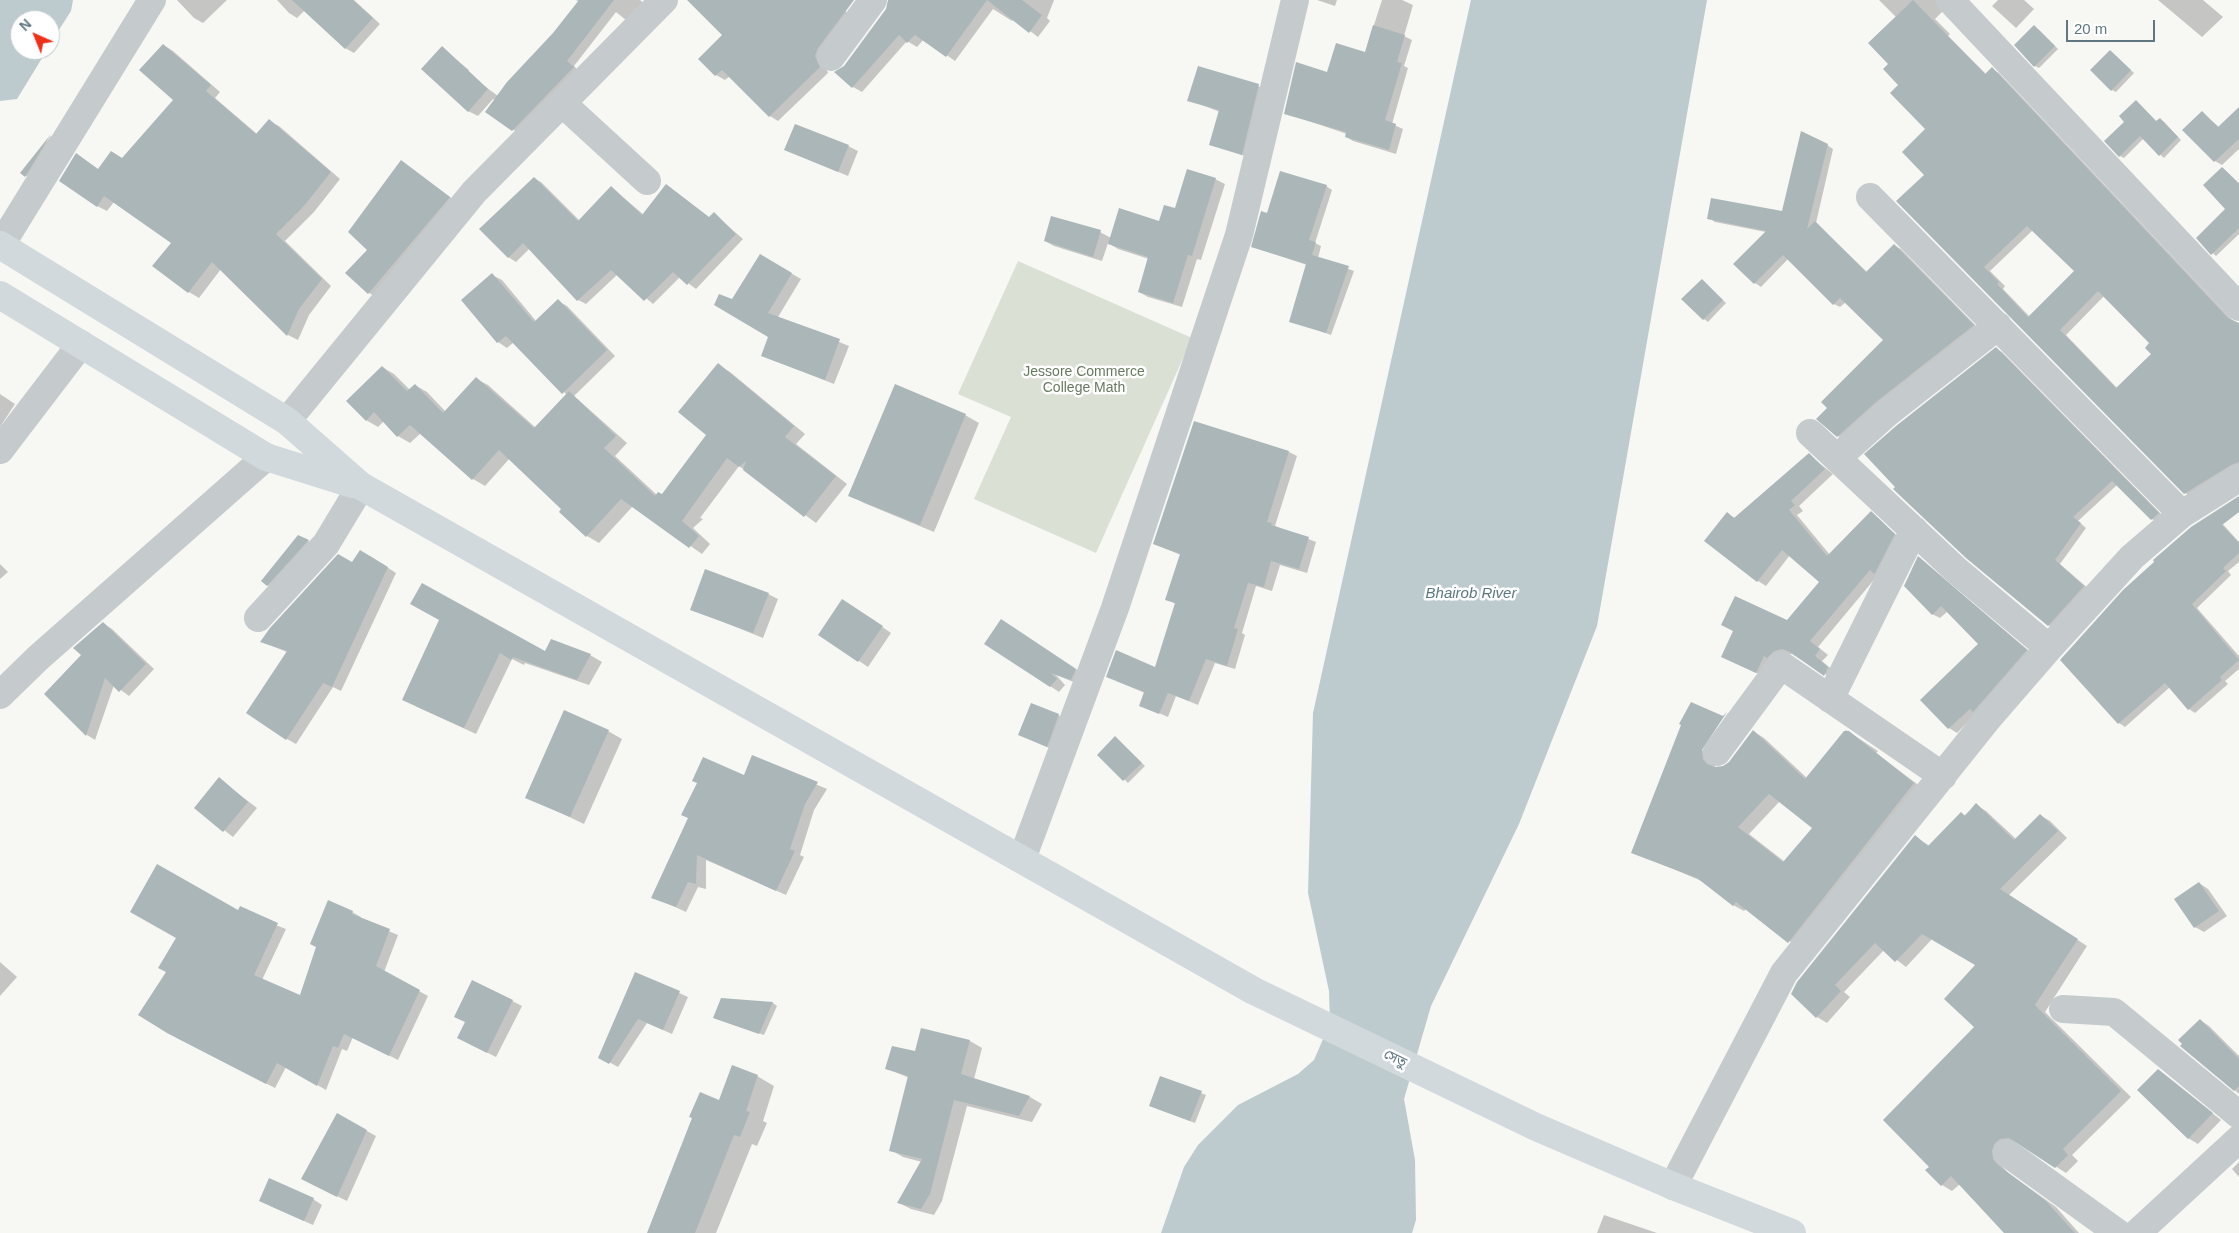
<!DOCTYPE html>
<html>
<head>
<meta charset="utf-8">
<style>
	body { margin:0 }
	#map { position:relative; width:2239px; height:1233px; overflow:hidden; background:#f7f7f4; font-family:Helvetica,sans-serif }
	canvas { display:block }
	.north { position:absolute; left:10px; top:10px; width:50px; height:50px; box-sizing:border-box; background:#fff; border:1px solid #bfc9cd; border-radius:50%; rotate:316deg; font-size:14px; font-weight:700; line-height:20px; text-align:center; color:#607781 }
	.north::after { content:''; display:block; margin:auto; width:18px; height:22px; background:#f1301a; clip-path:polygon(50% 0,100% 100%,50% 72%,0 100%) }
	.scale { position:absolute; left:2066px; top:20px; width:89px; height:22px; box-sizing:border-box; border:2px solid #607781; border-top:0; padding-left:6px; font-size:15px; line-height:18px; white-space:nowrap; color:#607781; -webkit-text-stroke:4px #fff; paint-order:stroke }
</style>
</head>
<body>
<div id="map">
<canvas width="2239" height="1233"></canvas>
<div class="north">N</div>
<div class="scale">20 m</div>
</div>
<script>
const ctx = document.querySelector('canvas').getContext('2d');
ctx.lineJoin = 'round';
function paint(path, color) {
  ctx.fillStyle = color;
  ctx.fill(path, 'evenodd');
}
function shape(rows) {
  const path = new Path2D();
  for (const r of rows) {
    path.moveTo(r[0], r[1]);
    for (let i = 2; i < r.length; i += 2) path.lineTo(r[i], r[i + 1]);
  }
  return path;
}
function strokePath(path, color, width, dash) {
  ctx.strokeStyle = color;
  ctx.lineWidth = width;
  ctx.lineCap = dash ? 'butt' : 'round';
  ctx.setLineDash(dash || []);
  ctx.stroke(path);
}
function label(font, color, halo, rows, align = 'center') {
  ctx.font = font + ' Helvetica,"Noto Sans Bengali",sans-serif';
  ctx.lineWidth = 5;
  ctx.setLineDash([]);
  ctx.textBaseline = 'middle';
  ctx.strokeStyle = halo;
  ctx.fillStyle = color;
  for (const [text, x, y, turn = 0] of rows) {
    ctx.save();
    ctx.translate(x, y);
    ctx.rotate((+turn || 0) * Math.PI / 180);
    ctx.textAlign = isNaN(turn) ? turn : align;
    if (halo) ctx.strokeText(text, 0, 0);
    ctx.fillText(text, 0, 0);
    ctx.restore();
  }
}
const green = shape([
	[1018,261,1192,338,1096,553,974,499,1011,417,958,394]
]);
const water = shape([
	[0,0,73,0,71,11,50,44,50,20,20,20,20,50,47,50,17,99,0,101],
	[1471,0,1707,0,1597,626,1519,824,1431,1006,1404,1099,1415,1160,1416,1220,1412,1233,1161,1233,1184,1167,1198,1145,1238,1105,1298,1074,1314,1060,1330,1023,1329,991,1308,893,1313,713]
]);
const shadow = shape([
	[177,0,227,0,203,23,194,18],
	[277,0,354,0,380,24,354,53,345,48,305,10,297,18,289,13],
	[576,0,640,0,648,7,631,24,616,12,574,66,581,73,521,135,487,111,495,100,493,99,478,116,468,111,442,48,469,70,467,73,498,96,554,34,579,2],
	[707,0,829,0,854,17,824,61,828,73,778,121,770,116,730,76,725,80,716,75,700,59,724,35],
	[889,0,1054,0,1047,18,1050,21,1038,37,1014,19,1012,21,993,9,955,61,924,39,917,47,907,41,862,92,853,87,844,67,887,10],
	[1317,0,1337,0,1335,6],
	[1382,0,1402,0,1413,5,1404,36,1412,40,1404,66,1408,68,1392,124,1403,129,1396,154,1353,141,1346,137,1347,134,1285,113,1328,73,1365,53],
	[1879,0,1936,0,1943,11,1935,19,1950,34,1948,36,1986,74,1992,69,1999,73,2235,323,2239,323,2239,468,2192,497,2185,493,1898,201,1926,175,1927,129,1890,64,1897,18],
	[2033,230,2076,271,2030,317,2003,289,2005,286,1990,271],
	[2105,295,2151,343,2152,354,2117,388,2066,335],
	[1998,0,2024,0,2034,9,2016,28,1992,6],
	[2158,0,2203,0,2223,17,2202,37],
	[2038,29,2058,49,2039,68,2035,66],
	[163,45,173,51,220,92,215,98,257,134,269,121,279,126,340,179,314,212,285,241,331,286,309,315,298,340,288,335,221,269,199,298,189,292,154,266,173,243,114,202,107,211,97,206,77,155,99,170,123,159,175,100],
	[2110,51,2134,73,2116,92,2112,90],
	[1258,86,1266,90,1250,158,1211,144,1220,112,1189,100],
	[2136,101,2157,122,2160,120,2164,122,2181,140,2164,158,2143,139,2124,158,2120,156,2126,122],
	[2239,108,2239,149,2222,165,2215,161,2184,130,2202,113,2219,127],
	[51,136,60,140,34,181,22,173],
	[1827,145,1833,149,1816,223,1867,272,1895,246,1901,249,1979,329,1844,440,1838,436,1828,408,1885,340,1846,302,1840,307,1834,304,1788,259,1761,287,1755,283,1734,264,1766,232,1715,222,1709,218,1783,213],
	[848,146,858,151,848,176,786,150],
	[402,162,458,203,378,298,369,293],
	[2223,168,2239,183,2239,234,2216,256,2197,238,2227,209],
	[534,178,541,182,580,221,611,187,644,215,710,218,714,214,743,239,696,289,680,277,653,304,618,274,586,304,578,300,530,248,516,262,508,257],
	[1215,179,1225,184,1201,260,1197,259,1182,307,1148,297,1139,292,1149,259,1118,249,1108,243,1102,261,1054,246,1045,241,1100,232,1111,238,1160,222],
	[1326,186,1332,190,1315,243,1321,246,1318,258,1354,271,1331,335,1291,321,1307,265,1253,247,1267,214],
	[760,255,801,279,778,317,849,346,834,384,762,356,769,337,733,301],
	[492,275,502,280,536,321,558,301,567,306,615,356,574,396,627,443,615,456,657,495,662,496,707,435,718,365,730,372,805,434,796,444,847,484,816,523,739,466,700,518,703,519,693,528,710,544,702,554,633,506,599,543,587,536,563,509,510,458,485,486,473,479,421,433,410,443,398,436,384,421,378,427,366,420,382,367,394,374,410,390,415,385,427,392,446,412,476,379,488,385,536,428,567,395,514,342,507,348,498,342,462,300],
	[1702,281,1726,303,1708,322,1704,319],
	[1996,349,2002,352,2164,517,2158,523,2152,519,2117,485,2078,521,2086,528,2060,564,2090,590,2054,629,2048,625],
	[0,394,15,404,0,427],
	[965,415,979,423,934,532,864,503,850,495],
	[1195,422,1289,452,1297,456,1275,526,1316,542,1307,573,1280,565,1272,591,1256,586,1242,633,1245,635,1235,669,1215,663,1198,705,1176,696,1168,717,1140,705,1145,693,1116,681,1156,669,1176,604,1166,599,1181,555,1154,544],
	[1809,455,1833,474,1799,506,1803,511,1797,515,1830,555,1871,513,1902,540,1878,575,1818,647,1828,655,1822,661,1836,673,1833,679,1792,654,1783,655,1765,677,1731,661,1787,622,1820,582,1790,555,1766,586,1758,581,1727,514,1735,518],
	[2220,521,2239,542,2239,562,2228,571,2231,575,2197,608,2239,656,2239,669,2225,681,2228,684,2195,713,2189,709,2170,687,2125,727,2119,723,2061,660],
	[308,541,317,546,277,590,267,585],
	[370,556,396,573,341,691,333,687,296,744,287,739,287,652,262,642,353,563],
	[1919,558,2034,655,1957,733,1949,728,1922,700,1980,644,1948,611,1940,618,1932,614],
	[0,564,8,572,0,579],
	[768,594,778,599,763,638,691,609],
	[852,606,891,633,868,667,819,634],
	[441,619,546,652,590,655,602,662,589,685,525,663,524,665,512,659,476,734,415,706],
	[103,623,112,629,154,669,129,696,114,685,95,740,87,735,46,694,83,655],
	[1011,626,1085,675,1081,685,1056,675,1065,685,1059,692,1050,686],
	[1728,713,1738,719,1712,756,1716,769,1723,768,1730,762,1753,731,1764,738,1807,778,1846,730,1878,751,1876,753,1925,790,1800,949,1747,908,1744,911,1733,905,1704,882,1633,852],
	[1780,801,1814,828,1785,862,1749,834],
	[1058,715,1068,721,1056,751,1029,739],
	[608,731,622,739,584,824,527,797],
	[1116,738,1145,766,1128,783,1099,755],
	[752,757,827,789,814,810,800,855,804,857,786,895,706,860,706,889,698,887,686,912,653,897,745,777],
	[219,779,257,808,233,837,196,808],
	[1976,805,1986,811,2016,839,2040,815,2050,821,2067,838,2009,895,2087,946,2045,1012,2131,1097,2072,1155,2078,1161,2066,1173,2019,1143,2012,1144,2002,1166,2008,1173,2056,1207,2079,1233,2013,1233,1960,1184,1952,1191,1942,1185,1927,1170,1931,1167,1976,1027,1977,965,1932,939,1906,967,1884,950,1844,992,1850,997,1827,1023,1817,1017,1915,837,1930,846],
	[2199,883,2208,889,2227,916,2204,932,2195,927],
	[239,911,286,929,262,980,301,997,352,912,361,917,360,919,398,935,384,972,428,996,398,1060,353,1037,347,1051,342,1049,326,1090,286,1067,275,1088,177,1038],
	[0,962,17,977,0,996],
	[635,973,688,997,672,1034,647,1023,618,1067,600,1057],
	[473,981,522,1006,496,1057,468,1043,467,1023],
	[722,999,773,1003,777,1006,764,1035,714,1018],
	[2200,1020,2209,1026,2239,1056,2239,1094,2182,1046],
	[970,1041,982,1048,974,1079,1030,1097,1042,1104,1032,1122,967,1106,942,1201,934,1215,911,1209,899,1203,922,1162,903,1157,891,1150,909,1078,886,1068,916,1053],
	[2158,1070,2221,1120,2198,1144,2188,1138],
	[757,1076,774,1086,763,1121,767,1123,757,1146,752,1144,716,1233,648,1233,720,1101],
	[1161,1078,1206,1095,1195,1123,1155,1108],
	[338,1115,376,1136,347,1201,312,1184],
	[2239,1162,2239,1177,2232,1169],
	[313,1199,322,1205,313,1225,270,1206],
	[1604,1215,1657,1233,1597,1233]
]);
const building = shape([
	[292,0,353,0,373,18,345,49],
	[579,0,614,0,567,61,574,67,512,131,485,112,507,82,553,33],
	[687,0,854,0,818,48,815,56,820,67,769,117,722,70,715,76,698,59,722,35],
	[888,0,987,0,946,57,915,35,907,43,899,35,852,88,834,72,844,66,886,9],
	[987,0,1022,0,1042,15,1029,33],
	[1913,0,1985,74,1992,67,2228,318,2239,323,2239,462,2231,465,2184,494,1896,201,1924,175,1902,152,1925,129,1890,93,1898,85,1883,69,1888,64,1868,43],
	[2027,226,2074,271,2028,317,1997,284,1999,282,1984,267],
	[2098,291,2149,343,2145,348,2151,354,2116,388,2060,330],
	[1373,25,1405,35,1397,62,1402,63,1385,120,1396,124,1389,150,1345,137,1346,132,1284,114,1296,62,1327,72,1336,43,1365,52],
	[2034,25,2055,46,2034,67,2014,45],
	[163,44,211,85,206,91,256,134,269,119,331,172,304,206,276,234,322,279,299,309,287,336,212,262,188,293,152,266,171,243,104,196,97,207,59,181,76,153,98,169,111,151,122,158,173,100,139,70],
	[442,46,488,89,468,112,421,69],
	[2110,50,2131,70,2111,91,2090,70],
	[1198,66,1259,84,1242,155,1209,145,1219,110,1187,101],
	[2136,100,2156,121,2160,118,2178,137,2159,156,2140,136,2119,157,2104,141,2124,122,2119,116],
	[2239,107,2239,139,2214,162,2182,130,2202,111,2218,127],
	[795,124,849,145,838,172,784,150],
	[1801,131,1828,144,1807,229,1815,221,1866,272,1894,244,1974,325,1876,402,1837,437,1816,419,1827,408,1821,402,1883,340,1840,298,1833,305,1783,255,1754,284,1733,264,1766,231,1707,219,1711,198,1782,211],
	[51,134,25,177,20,173],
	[401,160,450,197,368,294,345,273,367,250,348,232],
	[2222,167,2239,184,2239,228,2211,255,2196,238,2225,209,2203,185],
	[1187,169,1216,178,1192,256,1188,255,1173,303,1138,292,1148,257,1108,244,1119,208,1159,221,1164,205,1175,208],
	[1280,171,1327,185,1309,240,1316,242,1312,255,1349,266,1326,333,1289,322,1306,264,1251,247,1261,211,1267,213],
	[534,177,578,221,611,186,642,215,666,184,709,217,714,212,736,234,687,285,673,272,644,301,611,270,577,301,523,243,508,258,479,229],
	[1051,216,1101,230,1093,257,1044,241],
	[760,254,792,273,768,313,840,339,825,380,761,356,768,337,714,305,719,294,732,299],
	[492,273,534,322,558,299,607,350,562,394,506,336,497,343,461,300],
	[1702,279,1723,300,1703,320,1681,299],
	[1996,347,2159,513,2151,520,2112,481,2073,517,2081,523,2055,560,2084,586,2048,626,1966,558,1893,489,1895,487,1864,454,1896,426],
	[718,363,794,426,785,437,836,476,804,517,743,470,746,461,739,467,727,458,682,521,699,536,689,548,621,499,586,537,559,512,561,509,499,450,472,480,410,425,397,437,374,412,366,421,346,401,382,366,407,391,415,384,443,413,476,377,534,428,569,391,616,436,604,448,655,496,658,492,662,494,706,435,678,412],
	[895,384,966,414,920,525,848,496],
	[1194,421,1289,451,1267,522,1272,523,1271,525,1309,537,1299,569,1271,561,1264,587,1248,583,1234,628,1238,629,1227,666,1206,659,1189,701,1168,693,1159,714,1139,706,1144,692,1106,677,1116,650,1155,667,1175,603,1165,600,1180,554,1153,544],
	[1809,453,1825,469,1791,501,1795,505,1789,510,1827,556,1871,511,1895,534,1875,573,1874,574,1870,570,1810,641,1820,649,1815,656,1828,667,1824,676,1790,652,1782,649,1774,651,1767,658,1764,656,1756,673,1721,657,1733,631,1721,625,1735,596,1787,620,1819,582,1782,550,1757,582,1704,541,1727,512,1734,518],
	[2239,496,2239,512,2222,525,2239,543,2239,553,2223,568,2226,571,2192,604,2239,660,2220,677,2222,680,2188,710,2165,683,2118,724,2060,660,2123,590,2154,562,2153,560,2191,527],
	[298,535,309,540,267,586,261,581],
	[360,550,388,567,332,687,323,683,286,740,246,713,287,651,260,642,270,628,338,554,352,562],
	[1918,556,2027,650,1973,712,1970,709,1948,729,1920,700,1978,644,1941,606,1932,615,1904,586],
	[705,569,769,593,753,633,690,610],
	[422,583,545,651,551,639,591,654,577,680,513,657,511,660,500,653,464,728,402,700,439,620,410,604],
	[842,599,883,626,858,662,818,635],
	[1001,619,1076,669,1071,680,1051,673,1057,679,1050,687,984,644],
	[103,622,146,664,119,692,105,678,86,736,44,694,81,655,73,648],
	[1691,702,1723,716,1727,712,1702,750,1703,759,1707,764,1715,767,1723,766,1729,762,1753,730,1805,779,1844,731,1849,731,1914,783,1788,943,1736,902,1733,906,1697,878,1631,853,1681,725,1679,724],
	[1769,794,1812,828,1783,862,1738,827],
	[1031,703,1059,714,1047,747,1018,735],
	[564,710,609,730,570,817,525,798],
	[1115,736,1142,763,1123,781,1097,755],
	[752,755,818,782,805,804,790,849,795,851,776,891,697,855,696,884,688,882,676,907,651,898,688,818,681,815,697,783,692,781,703,757,744,775],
	[219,777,248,802,223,832,194,808],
	[1976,803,2014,840,2040,814,2058,831,2000,889,2078,939,2035,1005,2121,1091,2063,1149,2068,1155,2055,1168,2009,1138,2000,1139,1994,1144,1992,1151,1993,1159,1998,1165,2045,1200,2075,1233,2004,1233,1951,1176,1941,1186,1925,1170,1929,1167,1883,1120,1974,1027,1944,999,1975,965,1922,934,1895,962,1875,943,1835,985,1841,991,1816,1018,1791,994,1797,982,1915,835,1928,846,1961,812,1965,816],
	[157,864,238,910,240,906,278,923,254,975,300,995,316,947,310,944,328,900,353,911,352,914,390,929,376,966,420,990,389,1056,344,1034,338,1048,333,1046,317,1086,277,1063,266,1084,167,1033,138,1015,166,972,158,968,176,938,130,912],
	[2199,882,2219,911,2194,928,2174,899],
	[635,972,680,991,663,1030,638,1019,609,1064,598,1058],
	[472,980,513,1000,487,1053,457,1038,465,1022,454,1017],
	[721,998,773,1002,759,1034,713,1018],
	[2200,1019,2239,1059,2239,1086,2234,1091,2180,1046,2182,1044,2178,1040],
	[921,1028,970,1040,961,1074,1030,1096,1019,1116,954,1100,930,1194,921,1209,897,1203,922,1159,889,1151,908,1076,885,1069,892,1046,915,1051],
	[732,1065,758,1075,746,1111,750,1112,740,1137,734,1135,695,1233,647,1233,692,1118,689,1117,700,1092,719,1100],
	[2158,1069,2213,1113,2188,1139,2137,1090],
	[1160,1076,1202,1091,1190,1121,1149,1106],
	[337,1113,367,1130,337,1197,301,1179],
	[269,1178,314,1198,304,1221,259,1201]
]);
const minor = shape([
	[1950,0,2239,307],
	[831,57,873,0],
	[562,103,647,181],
	[1870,197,2182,514],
	[1,245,152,0],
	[287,421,474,192,664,0],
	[1810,433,1956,570,2049,648],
	[0,450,81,344],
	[1837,458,1886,414,1998,326],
	[258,618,326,544,361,486],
	[0,695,38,658,266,457],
	[1830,699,1914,530],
	[1717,752,1781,665,1943,776],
	[1022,859,1115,608,1239,235,1295,0],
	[2063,1009,2114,1012,2239,1115],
	[2007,1153,2118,1233],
	[1673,1186,1784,973,1990,716,2049,648,2132,557,2182,514,2239,478],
	[2137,1233,2239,1139]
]);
const trunk = shape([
	[0,245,287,421,361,486,1254,991,1536,1127,1673,1186,1792,1233],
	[0,295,266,457,352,484]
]);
const parkNames = [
	["Jessore Commerce",1084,372],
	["College Math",1084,388]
];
const streetNames = [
	["সেতু",1395,1059,26]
];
const waterNames = [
	["Bhairob River",1471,594]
];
paint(green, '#dae0d4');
paint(water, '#bdcbce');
paint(shadow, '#0003');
paint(building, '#abb6b9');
strokePath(minor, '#c5cacc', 28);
strokePath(trunk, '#d2d9dc', 28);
label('14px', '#67795f', '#fff', parkNames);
label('14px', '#607781', '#fff', streetNames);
label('italic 15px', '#5a787c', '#fff', waterNames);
</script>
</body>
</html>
